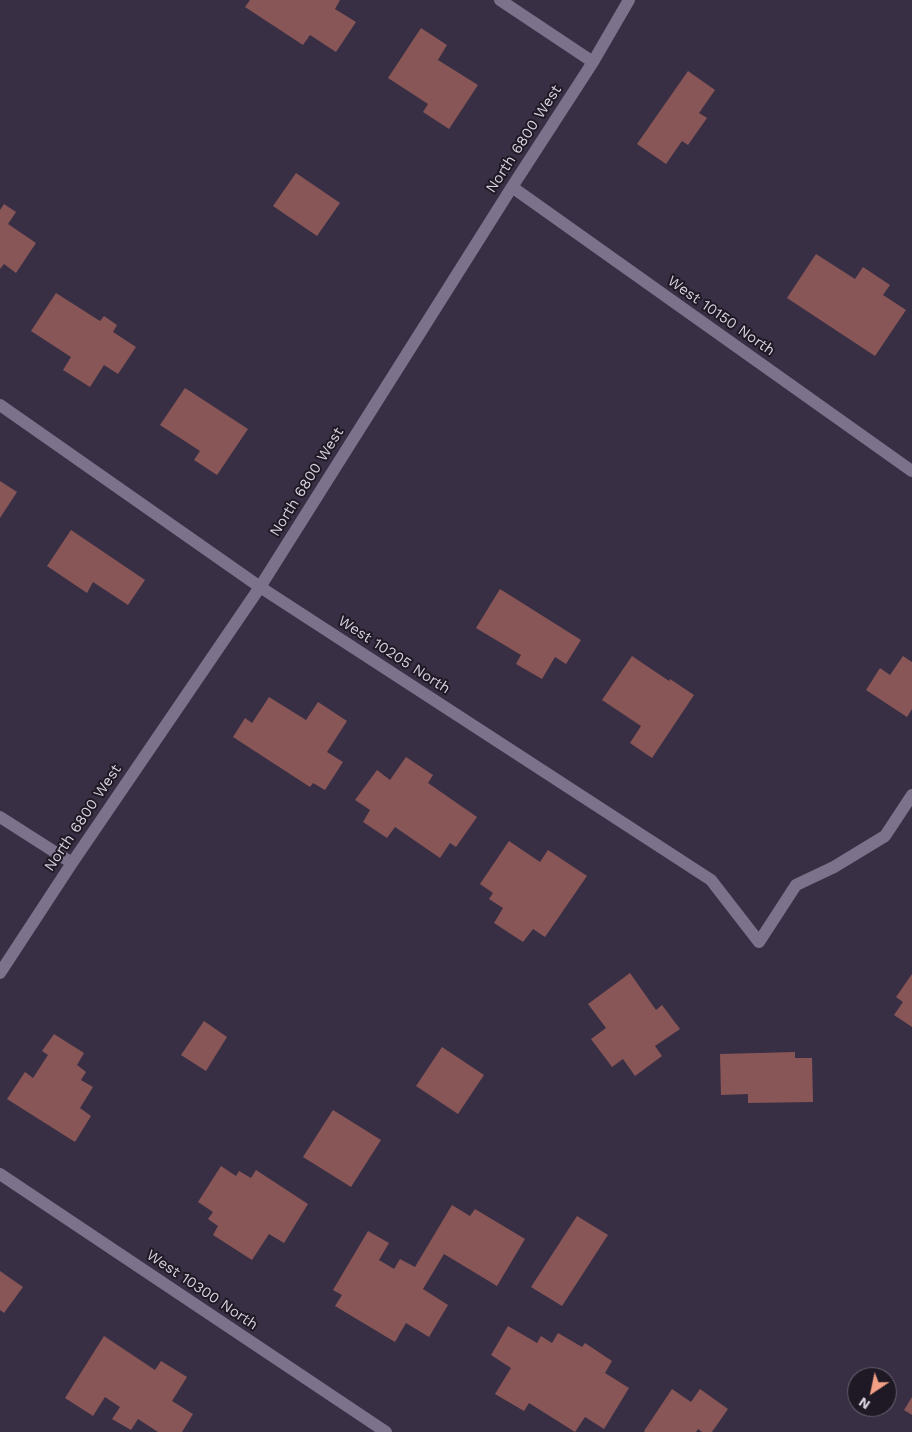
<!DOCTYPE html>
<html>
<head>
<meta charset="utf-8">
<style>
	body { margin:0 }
	#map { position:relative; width:912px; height:1432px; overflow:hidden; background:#392f45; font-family:"Work Sans",sans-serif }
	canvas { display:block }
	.north { position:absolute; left:847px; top:1367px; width:50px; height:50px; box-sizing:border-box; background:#1e1924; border:1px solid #68626e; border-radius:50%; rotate:214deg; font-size:14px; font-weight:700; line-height:20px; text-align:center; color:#d6d0de }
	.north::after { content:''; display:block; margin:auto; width:18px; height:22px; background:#f39f85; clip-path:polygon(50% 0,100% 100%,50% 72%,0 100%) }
</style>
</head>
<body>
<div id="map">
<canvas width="912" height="1432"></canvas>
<div class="north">N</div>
</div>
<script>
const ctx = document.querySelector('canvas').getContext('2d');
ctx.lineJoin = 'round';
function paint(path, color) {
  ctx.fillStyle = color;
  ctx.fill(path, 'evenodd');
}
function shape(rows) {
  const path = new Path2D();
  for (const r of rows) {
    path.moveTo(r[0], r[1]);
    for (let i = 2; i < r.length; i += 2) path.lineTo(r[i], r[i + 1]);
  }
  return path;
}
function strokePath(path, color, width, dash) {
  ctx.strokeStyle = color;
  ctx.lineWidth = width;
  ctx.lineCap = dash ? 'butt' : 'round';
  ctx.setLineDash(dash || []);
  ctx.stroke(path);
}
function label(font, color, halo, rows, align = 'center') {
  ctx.font = font + ' "Work Sans",sans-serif';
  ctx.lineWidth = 4;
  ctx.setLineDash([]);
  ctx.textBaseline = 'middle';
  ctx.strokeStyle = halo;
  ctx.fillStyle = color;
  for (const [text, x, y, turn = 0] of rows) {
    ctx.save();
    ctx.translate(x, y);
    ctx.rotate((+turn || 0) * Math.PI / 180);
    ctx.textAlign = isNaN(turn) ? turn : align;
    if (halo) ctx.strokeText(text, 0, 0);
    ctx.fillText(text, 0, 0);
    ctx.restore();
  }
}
const building = shape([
	[250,0,340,0,335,9,356,22,336,52,310,35,303,45,245,7],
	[421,28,447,45,438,60,478,85,449,129,423,112,428,104,388,78],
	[688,71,715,90,699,113,707,118,688,145,682,141,666,164,637,144],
	[296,173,340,203,317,236,273,206],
	[4,204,16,212,8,224,36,243,16,273,4,264,0,269,0,210],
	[816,254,855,279,863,267,890,285,883,295,906,310,875,356,787,298],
	[56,293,100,321,104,316,117,325,113,332,136,347,118,374,104,365,90,387,63,370,71,357,31,331],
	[185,388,248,429,217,475,194,460,200,451,160,425],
	[0,481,17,492,0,518],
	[71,530,145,580,128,605,93,582,87,593,47,566],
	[500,589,581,640,566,664,555,657,542,679,516,664,521,655,476,628],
	[632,656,669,681,670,679,694,695,652,758,630,743,641,726,602,700],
	[903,656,912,662,912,709,907,717,866,690,880,668,890,675],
	[269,697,306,720,318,702,347,721,327,752,343,762,325,790,313,783,310,787,233,737,245,718,252,723],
	[406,757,433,775,428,783,477,817,456,847,450,843,440,858,395,827,387,838,363,822,370,810,355,800,377,770,390,780],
	[509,841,540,862,548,850,587,876,545,937,533,929,523,942,494,923,503,908,489,899,493,893,480,884],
	[630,973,656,1010,662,1005,680,1029,655,1046,662,1056,635,1076,623,1059,612,1067,591,1039,606,1028,588,1004],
	[912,974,912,1027,894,1015,903,1002,896,997],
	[204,1021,227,1037,206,1071,181,1055],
	[54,1034,84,1053,77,1065,86,1072,81,1080,93,1087,80,1108,91,1116,75,1142,7,1099,25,1072,33,1078,48,1055,42,1051],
	[442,1047,484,1075,458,1114,416,1086],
	[795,1052,795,1058,812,1058,813,1102,748,1103,748,1094,721,1095,720,1054],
	[333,1110,381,1140,351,1187,303,1157],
	[221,1166,236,1176,239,1171,251,1178,256,1170,308,1204,284,1243,269,1234,252,1260,213,1235,218,1226,208,1219,213,1212,198,1202],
	[452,1205,470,1216,475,1209,525,1239,497,1286,444,1254,423,1289,448,1305,429,1337,406,1323,395,1342,335,1306,342,1295,333,1290,368,1231,389,1243,379,1260,394,1269,400,1259,415,1267],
	[577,1216,608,1235,562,1306,531,1287],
	[0,1271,23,1287,4,1313,0,1310],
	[508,1326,537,1343,541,1336,552,1343,558,1333,582,1347,585,1343,612,1361,605,1373,629,1388,604,1429,585,1417,575,1432,529,1403,524,1411,495,1394,511,1368,491,1355],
	[104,1336,155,1370,161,1361,187,1377,172,1401,193,1414,182,1432,158,1432,138,1419,131,1430,112,1419,120,1407,105,1397,93,1416,65,1398],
	[672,1389,691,1402,700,1389,728,1409,712,1432,702,1432,698,1429,696,1432,645,1432,644,1431],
	[912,1397,912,1415,904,1410]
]);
const minor = shape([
	[500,0,593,62],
	[512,187,912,471],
	[0,405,260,587,711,880,759,942,796,885,834,867,885,836,912,795],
	[0,817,72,863],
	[0,973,72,863,260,587,512,187,593,62,629,0],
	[0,1174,386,1432]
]);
const streetNames = [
	["North 6800 West",524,139,-57],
	["West 10150 North",721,316,35],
	["North 6800 West",307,482,-58],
	["West 10205 North",394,655,33],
	["North 6800 West",83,818,-56],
	["West 10300 North",202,1290,34]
];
paint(building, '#885656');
strokePath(minor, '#7d728c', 12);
label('15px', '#d6d0de', '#1e1924', streetNames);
</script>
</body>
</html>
